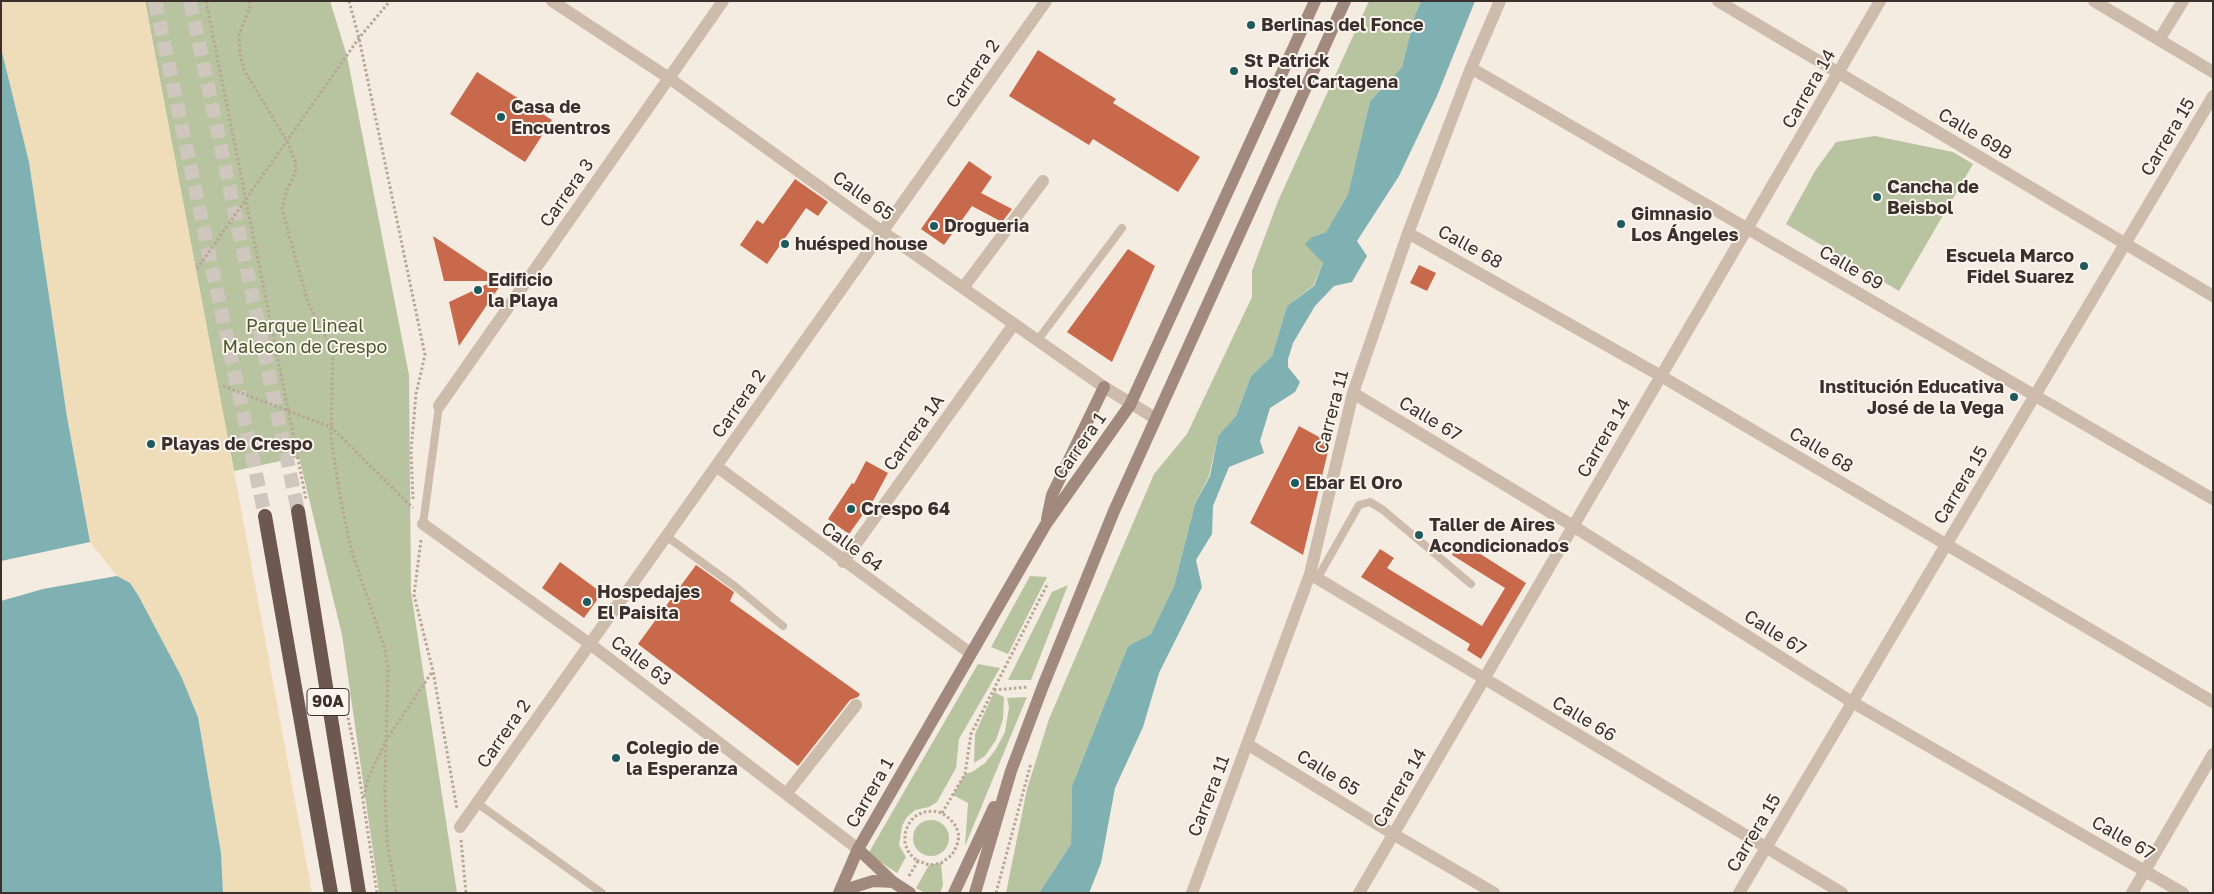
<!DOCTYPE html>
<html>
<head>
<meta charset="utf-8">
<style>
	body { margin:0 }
	#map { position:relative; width:2214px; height:894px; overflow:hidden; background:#f4ebe1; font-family:"Golos Text",sans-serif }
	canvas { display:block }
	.frame { position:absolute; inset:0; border:2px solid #3b302b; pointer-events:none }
</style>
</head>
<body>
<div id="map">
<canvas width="2214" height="894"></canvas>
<div class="frame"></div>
</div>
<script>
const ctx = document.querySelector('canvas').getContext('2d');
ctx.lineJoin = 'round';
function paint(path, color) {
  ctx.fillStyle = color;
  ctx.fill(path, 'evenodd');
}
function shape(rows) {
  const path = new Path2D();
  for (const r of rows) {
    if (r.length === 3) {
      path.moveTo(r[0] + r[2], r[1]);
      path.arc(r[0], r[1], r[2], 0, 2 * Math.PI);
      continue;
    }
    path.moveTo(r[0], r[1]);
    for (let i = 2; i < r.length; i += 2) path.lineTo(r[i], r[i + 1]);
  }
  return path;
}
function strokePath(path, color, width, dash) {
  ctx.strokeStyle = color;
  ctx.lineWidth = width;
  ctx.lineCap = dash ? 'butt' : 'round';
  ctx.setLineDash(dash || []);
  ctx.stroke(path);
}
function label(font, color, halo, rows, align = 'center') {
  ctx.font = font + ' "Golos Text",sans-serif';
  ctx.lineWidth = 4;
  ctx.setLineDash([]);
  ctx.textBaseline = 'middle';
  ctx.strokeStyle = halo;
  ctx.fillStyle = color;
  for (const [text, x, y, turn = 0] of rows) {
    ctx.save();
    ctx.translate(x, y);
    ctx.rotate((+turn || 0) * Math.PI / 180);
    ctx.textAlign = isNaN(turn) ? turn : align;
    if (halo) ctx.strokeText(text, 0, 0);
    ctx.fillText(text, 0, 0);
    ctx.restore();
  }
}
const green = shape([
	[145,1,330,1,347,56,409,375,411,592,457,893,379,893,342,635,299,457,234,471],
	[1369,1,1421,1,1415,15,1402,67,1370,101,1348,194,1326,232,1312,237,1323,263,1313,286,1287,306,1272,356,1251,376,1236,416,1218,436,1209,476,1195,504,1174,586,1151,634,1128,646,1072,786,1071,844,1039,893,1006,893,1027,789,1049,719,1154,474,1187,434,1252,297,1252,271,1278,201],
	[1875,136,1953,152,1973,164,1899,291,1786,224,1815,171,1836,142],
	[1030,576,1047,577,1008,654,991,647],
	[1068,585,1031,680,1008,680,1052,592],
	[978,664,1000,668,959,739,956,768,937,802,929,807,915,810,907,817,902,826,899,845,906,857,897,873,868,854],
	[994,692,1004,697,1003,719,996,740,985,756,974,763,975,734],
	[1027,697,965,846,968,803,953,795,965,774,972,772,985,763,996,749,1005,732,1009,707,1007,698],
	[931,838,18],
	[941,863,943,885,940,893,925,893,916,888,929,865]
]);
const sand = shape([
	[1,1,145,1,234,471,312,893,223,893,221,853,198,717,181,676,138,595,130,583,117,576,90,542,67,417,29,162,1,48]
]);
const water = shape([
	[1421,1,1475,1,1437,96,1399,176,1357,241,1367,256,1352,282,1334,286,1315,306,1293,343,1288,359,1288,367,1300,382,1295,392,1270,408,1260,441,1264,453,1229,467,1213,506,1212,534,1196,560,1202,587,1159,673,1143,727,1115,788,1101,863,1089,893,1039,893,1071,844,1072,786,1128,646,1151,634,1174,586,1195,504,1210,476,1218,436,1236,416,1251,376,1272,356,1287,306,1314,286,1323,263,1305,244,1312,237,1326,232,1348,194,1370,101,1402,67,1415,15],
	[1,48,29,162,67,417,90,542,1,561],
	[117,576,130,583,138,595,181,676,198,717,221,853,223,893,1,893,1,601,43,589]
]);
const building = shape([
	[1038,50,1116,99,1113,103,1200,157,1178,192,1093,139,1089,145,1009,96],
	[477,72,552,120,525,162,450,114],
	[969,161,992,177,981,193,1012,209,1002,222,972,206,944,245,921,229],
	[795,179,828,202,818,216,806,208,767,264,740,245,757,220,763,224],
	[433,236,497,279,508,274,459,346,449,302,494,281,444,281],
	[1128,249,1155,266,1112,362,1067,332],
	[1419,265,1436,273,1427,291,1410,283],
	[1299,426,1330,443,1303,555,1250,523],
	[866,461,888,473,874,499,849,534,828,519,852,483,854,484],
	[1460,541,1526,583,1481,659,1467,650,1470,644,1361,577,1380,549,1394,558,1387,568,1482,626,1505,588,1452,555],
	[560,562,602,593,584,618,542,588],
	[696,565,734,592,730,601,860,694,858,697,850,700,798,766,638,644]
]);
const trunkTunnel = shape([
	[155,1,265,516],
	[190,1,298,511]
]);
const path = shape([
	[206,1,306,499],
	[249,1,250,7,239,35,240,54,244,70,287,141,295,161,296,170,286,193,282,209,308,303,333,351,331,439,340,496,351,549,384,646,388,667,385,788,387,842,396,893],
	[349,1,359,38,425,355,416,394,411,451,413,499],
	[197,269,359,38,390,1],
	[223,386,331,427,413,508],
	[421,540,414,595,433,671,457,809],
	[994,690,1028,687],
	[345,703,358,767,377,893],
	[364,797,368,778,387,739,432,672],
	[942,813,965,774,971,734,1048,583],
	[461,840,466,893],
	[909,876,918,861,916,860,909,853,905,844,905,834,908,825,914,817,923,812,933,811,942,813,950,819,956,826,959,836,957,845,952,855,941,863,929,865,916,860],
	[996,893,1031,763]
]);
const service = shape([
	[1037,341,1122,228],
	[423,524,439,406],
	[666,536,736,587,783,626],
	[1317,579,1359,505,1370,502,1383,510,1471,584],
	[477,803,602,893]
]);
const minor = shape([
	[552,1,669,78,866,220,1104,387,1155,418],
	[1718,1,2213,296],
	[2094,1,2213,72],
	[2159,40,2183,1],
	[1471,68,2213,499],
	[1408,233,1661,376,2213,702],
	[963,288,1043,181],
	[1353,393,1573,526,1852,702,2183,893],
	[439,406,723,1],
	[716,466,970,653],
	[423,524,590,644,858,849],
	[843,562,1014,324],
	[1310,574,1842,893],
	[1247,744,1393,834,1494,893],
	[786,794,856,705],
	[460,827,1046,1],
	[1192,893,1310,574,1353,393,1408,233,1471,68,1500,1],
	[1359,893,1880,1],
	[1739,893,2213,96],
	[2132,893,2213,754]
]);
const secondary = shape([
	[1047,519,1052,495,1104,387],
	[858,849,893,882,910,893],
	[839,893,858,849,1046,524,1130,405,1315,1],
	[844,893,854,887,873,881,893,882],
	[954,893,994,807],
	[975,893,1011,771,1043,686,1114,511,1345,1]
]);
const trunk = shape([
	[298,511,359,893],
	[265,516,331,893]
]);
const markers = [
	[1251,25,5,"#1f5a5e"],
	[1234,71,5,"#1f5a5e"],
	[501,117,5,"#1f5a5e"],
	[1877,197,5,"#1f5a5e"],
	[1621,224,5,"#1f5a5e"],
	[934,226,5,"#1f5a5e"],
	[785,244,5,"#1f5a5e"],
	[2084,266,5,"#1f5a5e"],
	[478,290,5,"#1f5a5e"],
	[2014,397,5,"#1f5a5e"],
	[151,444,5,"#1f5a5e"],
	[1295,483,5,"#1f5a5e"],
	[851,509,5,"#1f5a5e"],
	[1419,535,5,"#1f5a5e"],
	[587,602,5,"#1f5a5e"],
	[616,758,5,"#1f5a5e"]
];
const shields = [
	[328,702,42]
];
const shieldNames = [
	["90A",328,702]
];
const poiNames = [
	["Berlinas del Fonce",1261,25],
	["St Patrick",1244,61],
	["Hostel Cartagena",1244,82],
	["Casa de",511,107],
	["Encuentros",511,128],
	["Cancha de",1887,187],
	["Beisbol",1887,208],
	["Gimnasio",1631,214],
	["Los Ángeles",1631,235],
	["Drogueria",944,226],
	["huésped house",795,244],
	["Escuela Marco",2074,256,"right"],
	["Fidel Suarez",2074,277,"right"],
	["Edificio",488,280],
	["la Playa",488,301],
	["Institución Educativa",2004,387,"right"],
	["José de la Vega",2004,408,"right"],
	["Playas de Crespo",161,444],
	["Ebar El Oro",1305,483],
	["Crespo 64",861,509],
	["Taller de Aires",1429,525],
	["Acondicionados",1429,546],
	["Hospedajes",597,592],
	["El Paisita",597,613],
	["Colegio de",626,748],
	["la Esperanza",626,769]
];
const streetNames = [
	["Carrera 2",973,74,-55],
	["Carrera 14",1809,89,-60],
	["Calle 69B",1975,134,31],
	["Carrera 15",2168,137,-59],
	["Carrera 3",567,193,-55],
	["Calle 65",863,196,36],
	["Calle 68",1470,247,29],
	["Calle 69",1851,268,30],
	["Carrera 2",739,404,-55],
	["Carrera 11",1332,412,-75],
	["Calle 67",1430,419,31],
	["Carrera 1A",914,433,-54],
	["Carrera 14",1604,438,-60],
	["Carrera 1",1080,446,-55],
	["Calle 68",1821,450,31],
	["Carrera 15",1961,485,-59],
	["Calle 64",852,547,36],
	["Calle 67",1775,633,32],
	["Calle 63",641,661,37],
	["Calle 66",1584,719,31],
	["Carrera 2",504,734,-55],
	["Calle 65",1328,773,32],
	["Carrera 14",1400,788,-60],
	["Carrera 1",870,793,-60],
	["Carrera 11",1209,796,-69],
	["Carrera 15",1754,833,-59],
	["Calle 67",2123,838,30]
];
const parkNames = [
	["Parque Lineal",305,326],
	["Malecon de Crespo",305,347]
];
paint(green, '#b8c4a0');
paint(sand, '#efdcb8');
paint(water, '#7fb0b2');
paint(building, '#c8694b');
strokePath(trunkTunnel, '#cfc6bd', 14, [14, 7]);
strokePath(path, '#b9a596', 3, [2.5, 2.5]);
strokePath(service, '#cdbbac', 8);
strokePath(minor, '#cdbbac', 12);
strokePath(secondary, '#a18a7d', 12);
strokePath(trunk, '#6c584f', 14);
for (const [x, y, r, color] of markers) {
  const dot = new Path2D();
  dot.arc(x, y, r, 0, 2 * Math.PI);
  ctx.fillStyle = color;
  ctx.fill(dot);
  strokePath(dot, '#fbf5ee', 2);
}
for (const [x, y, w] of shields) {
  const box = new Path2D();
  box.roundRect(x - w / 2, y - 13.5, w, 27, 4);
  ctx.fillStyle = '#fbf5ee';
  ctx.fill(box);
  strokePath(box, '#3b302b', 1);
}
label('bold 16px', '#3b302b', null, shieldNames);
label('bold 18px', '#3b302b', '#fbf5ee', poiNames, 'left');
label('18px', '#3b302b', '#fbf5ee', streetNames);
label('18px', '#4a5a2e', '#fbf5ee', parkNames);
</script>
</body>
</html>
